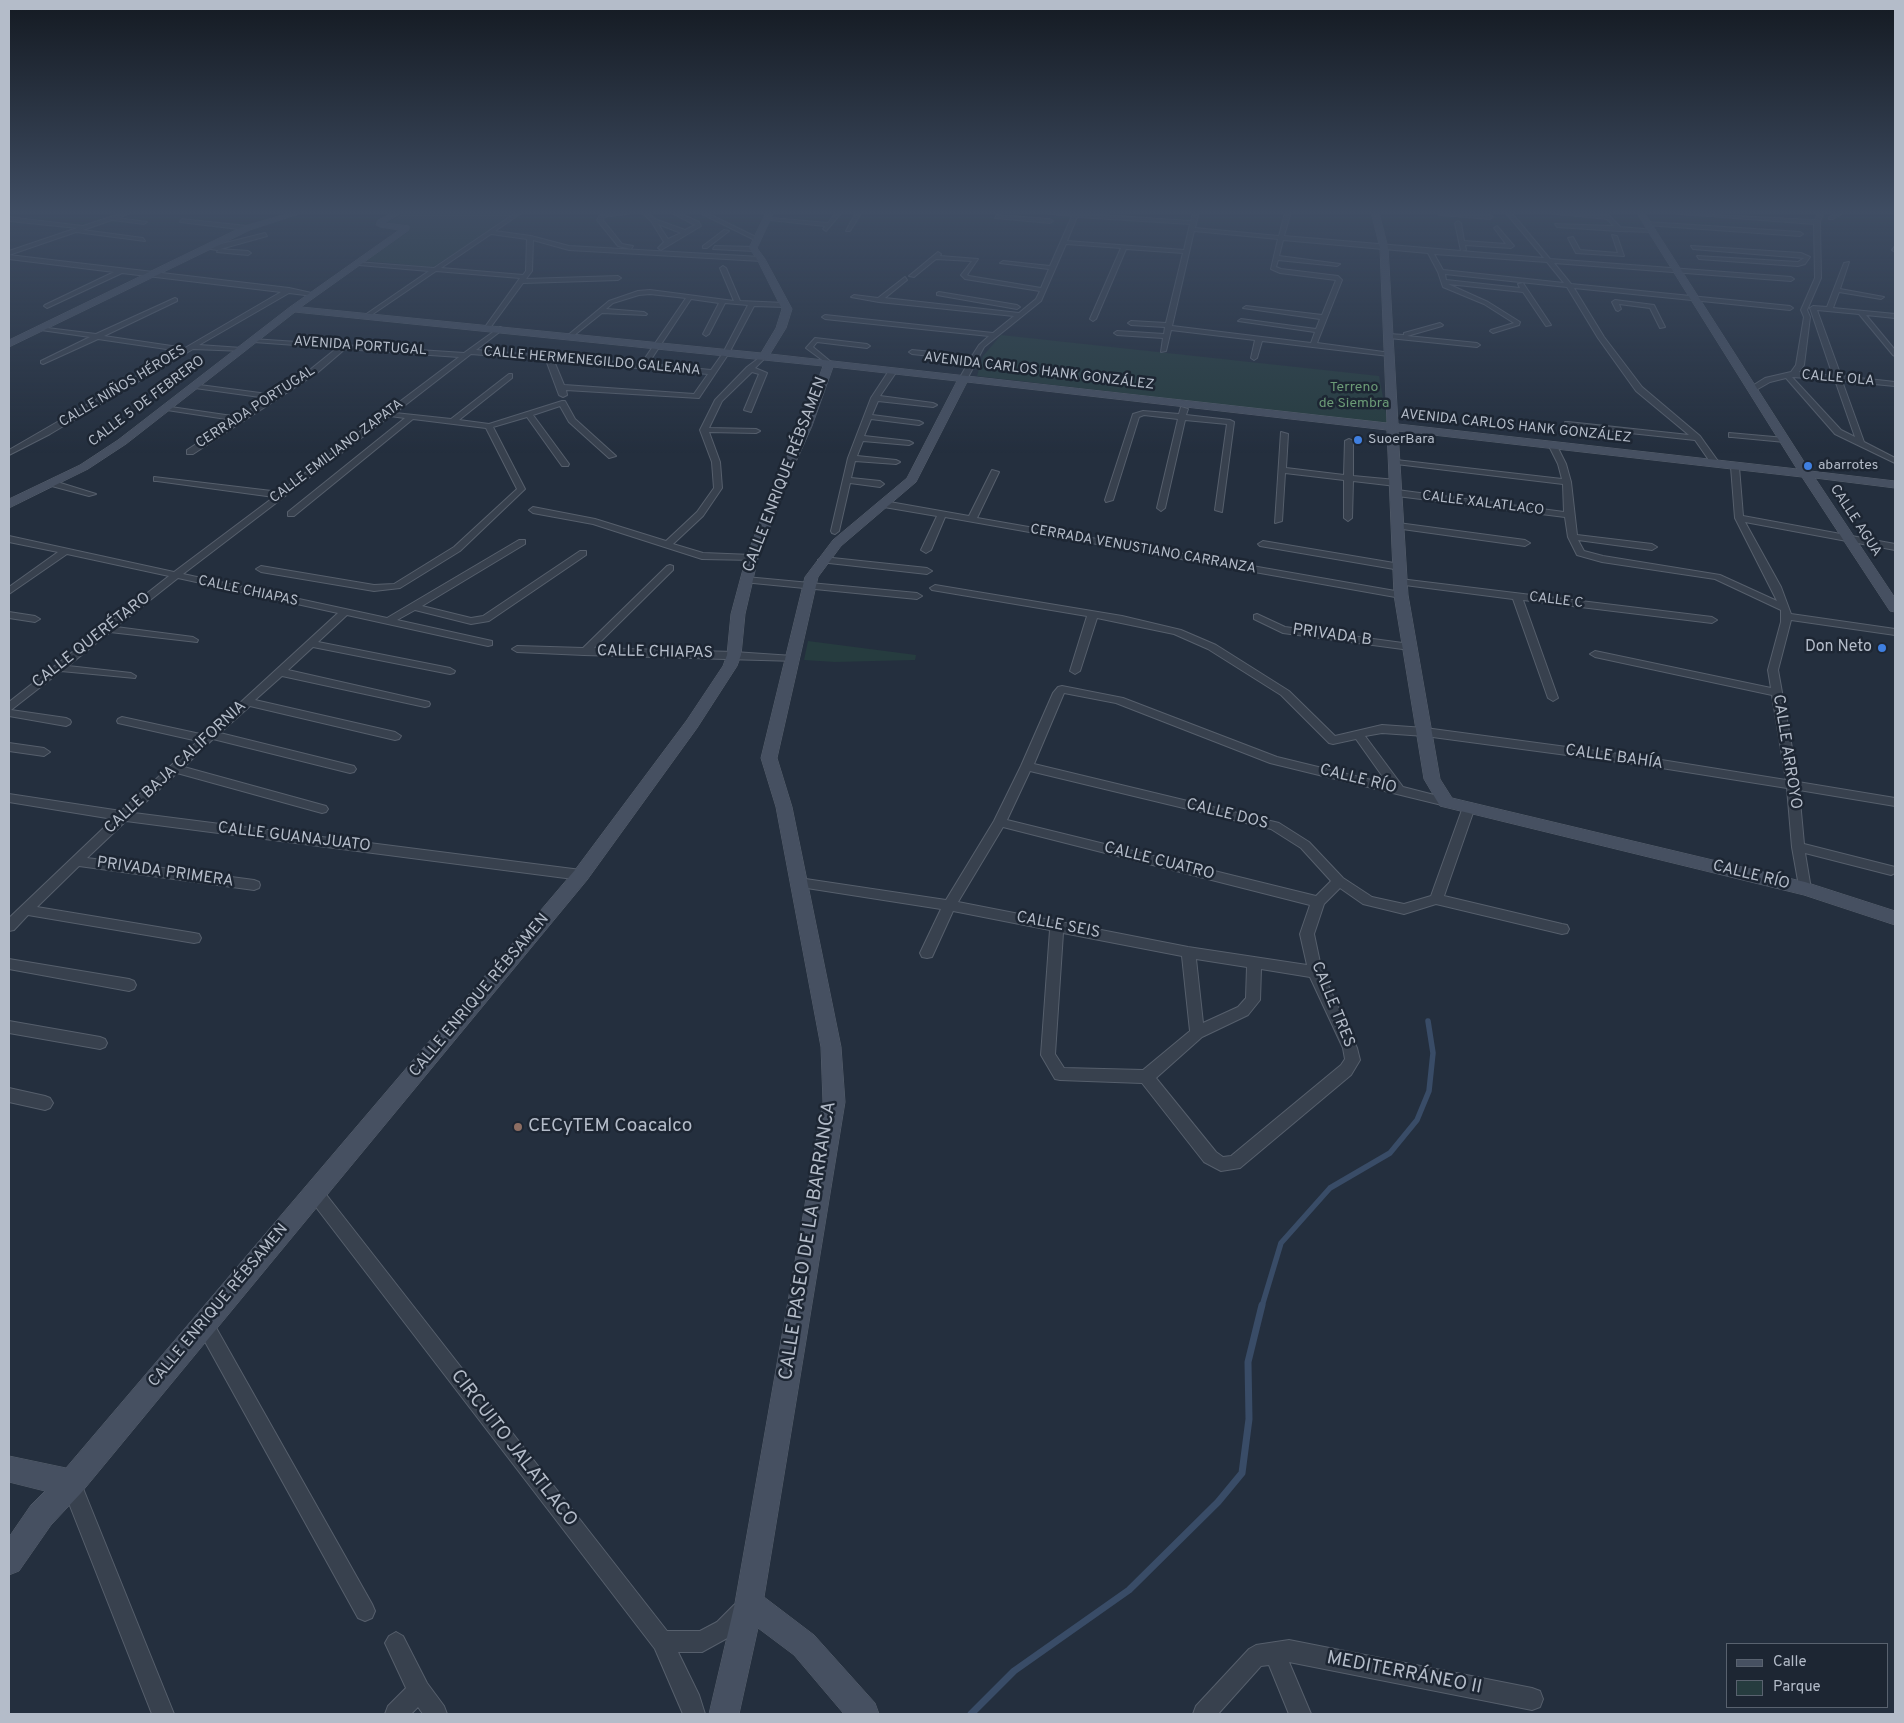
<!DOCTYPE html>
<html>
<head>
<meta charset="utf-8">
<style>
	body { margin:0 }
	#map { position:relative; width:1904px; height:1723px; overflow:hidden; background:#242f3e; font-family:Overpass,sans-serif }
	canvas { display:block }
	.frame { position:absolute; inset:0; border:10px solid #b4bcc9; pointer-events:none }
	.legend { position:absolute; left:1726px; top:1643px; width:162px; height:65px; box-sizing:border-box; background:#1d2633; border:1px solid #59626f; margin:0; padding:6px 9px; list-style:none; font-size:15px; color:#b4bcc9 }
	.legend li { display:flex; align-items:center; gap:10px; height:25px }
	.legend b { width:25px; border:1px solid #59626f }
</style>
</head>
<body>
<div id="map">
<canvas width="1904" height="1723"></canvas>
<div class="frame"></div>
<ul class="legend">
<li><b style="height:6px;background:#465061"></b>Calle</li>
<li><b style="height:14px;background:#263c3f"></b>Parque</li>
</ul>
</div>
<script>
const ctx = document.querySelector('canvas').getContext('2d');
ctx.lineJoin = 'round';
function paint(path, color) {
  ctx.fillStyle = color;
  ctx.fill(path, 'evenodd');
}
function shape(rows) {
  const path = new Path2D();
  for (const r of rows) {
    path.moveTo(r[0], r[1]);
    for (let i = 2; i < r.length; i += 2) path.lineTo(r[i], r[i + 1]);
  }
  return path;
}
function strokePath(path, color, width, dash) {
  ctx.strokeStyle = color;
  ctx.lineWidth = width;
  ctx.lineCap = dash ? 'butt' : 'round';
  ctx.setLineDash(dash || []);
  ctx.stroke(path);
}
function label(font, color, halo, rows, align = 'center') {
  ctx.font = font + ' Overpass,sans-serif';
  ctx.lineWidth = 5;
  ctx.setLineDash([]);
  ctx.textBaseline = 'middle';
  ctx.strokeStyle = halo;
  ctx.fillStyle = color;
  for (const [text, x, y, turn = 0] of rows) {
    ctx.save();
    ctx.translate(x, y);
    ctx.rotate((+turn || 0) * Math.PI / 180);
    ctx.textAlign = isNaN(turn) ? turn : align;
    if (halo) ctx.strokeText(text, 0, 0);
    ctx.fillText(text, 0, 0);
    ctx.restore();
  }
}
const green = shape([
	[405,212,520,212,433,267,366,261,410,230,403,226,385,224],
	[1001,335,1379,376,1388,424,977,376,983,356],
	[808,641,916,655,915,660,835,662,804,660]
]);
const streamFar1 = shape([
	[1262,1306,1281,1243,1330,1188,1390,1153,1417,1120,1429,1091,1433,1053,1428,1021]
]);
const stream = shape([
	[971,1714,1014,1671,1129,1590,1218,1502,1242,1473,1249,1419,1248,1362,1262,1305]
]);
const street = shape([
	[125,212,133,212,118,218,147,222,144,224,112,220,83,230,143,238,145,241,76,232,9,255,9,251,77,228,9,221,9,217,83,226,125,212],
	[517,212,523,212,495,231,531,236,569,246,761,257,764,259,761,261,569,250,533,240,532,271,526,279,618,276,621,278,618,280,523,283,490,328,488,329,485,327,520,278,436,271,370,316,365,315,429,271,359,265,357,262,434,268,517,212],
	[491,234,527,239,526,271,523,275,441,268,491,234],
	[623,212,640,212,604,217,603,220,622,244,633,246,631,249,618,246,597,220,600,215,623,212],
	[641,212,647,212,655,219,685,230,695,225,670,212,677,212,699,222,701,226,661,250,658,248,664,242,651,221,641,212],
	[658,224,681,233,668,239,658,224],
	[698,212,705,212,760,239,755,240,698,212],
	[836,212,842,212,826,231,823,229,825,226,770,220,773,218,828,223,836,212],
	[856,212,862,212,850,231,846,231,856,212],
	[1033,212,1058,212,1191,221,1193,212,1199,212,1195,228,1279,236,1285,212,1291,212,1284,236,1544,258,1505,212,1511,212,1550,259,1791,277,1794,279,1791,281,1554,263,1571,284,1790,306,1793,308,1790,310,1574,288,1604,337,1642,387,1700,436,1720,464,1716,466,1713,466,1695,440,1565,426,1565,422,1568,422,1689,435,1636,391,1598,338,1567,287,1445,274,1446,280,1520,288,1518,284,1523,283,1551,325,1546,326,1523,292,1448,284,1488,302,1520,322,1519,325,1493,333,1490,331,1491,330,1514,323,1484,304,1443,287,1438,272,1428,253,1283,240,1279,256,1340,264,1337,266,1278,260,1276,267,1281,269,1338,276,1342,280,1317,343,1391,353,1392,354,1389,356,1262,341,1257,358,1254,360,1251,358,1255,340,1171,330,1166,351,1161,352,1163,338,1117,335,1114,333,1117,331,1164,334,1165,327,1131,325,1128,323,1131,321,1166,323,1183,253,1126,249,1096,319,1093,321,1090,319,1121,248,1066,244,1041,301,984,347,966,381,959,379,970,360,912,354,909,352,912,350,972,356,979,345,989,336,825,319,822,317,825,315,993,333,1014,316,879,302,851,297,854,295,878,298,905,277,907,280,885,298,1019,313,1036,299,1040,291,965,279,961,275,972,261,936,259,914,277,909,276,938,252,941,254,940,256,978,259,967,275,969,276,1041,288,1049,269,1000,263,1003,261,1050,266,1072,216,1033,212],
	[1077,217,1190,224,1184,250,1067,241,1077,217],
	[1194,231,1278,239,1271,269,1280,273,1336,280,1322,315,1246,306,1243,308,1320,319,1316,329,1241,319,1238,321,1315,332,1311,343,1172,326,1194,231],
	[1434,254,1547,262,1564,283,1443,270,1434,254],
	[1441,212,1490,215,1493,217,1490,219,1439,215,1441,212],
	[1537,212,1609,215,1620,227,1655,230,1652,232,1619,231,1557,227,1555,224,1614,226,1607,219,1537,212],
	[1654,212,1815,220,1818,212,1824,212,1820,222,1821,278,1807,310,1810,317,1804,365,1799,372,1833,376,1810,308,1813,306,1827,307,1844,263,1849,262,1840,289,1884,297,1881,299,1839,292,1833,308,1895,314,1895,318,1866,315,1895,350,1895,356,1893,355,1859,314,1817,310,1841,376,1895,382,1895,386,1842,381,1864,442,1895,458,1895,463,1835,434,1786,378,1770,382,1756,390,1749,388,1765,378,1791,372,1796,365,1804,317,1801,310,1815,278,1814,224,1654,212],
	[1792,377,1835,380,1855,437,1841,430,1792,377],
	[1838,212,1845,212,1833,219,1829,219,1829,217,1838,212],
	[997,215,1050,219,1053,221,1050,223,995,218,997,215],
	[182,219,247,226,250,228,247,230,180,222,182,219],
	[1458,221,1461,223,1464,241,1506,244,1494,228,1497,226,1514,246,1511,248,1465,245,1466,250,1461,251,1455,223,1458,221],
	[1648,222,1800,232,1803,234,1800,236,1646,225,1648,222],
	[724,230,729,231,707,248,703,248,703,246,724,230],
	[265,233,267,236,217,250,205,248,265,233],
	[1612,235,1617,236,1624,256,1576,253,1568,238,1573,237,1580,250,1618,253,1612,235],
	[715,246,754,247,757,249,754,251,713,249,715,246],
	[1691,246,1801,253,1810,257,1805,264,1798,266,1699,259,1697,256,1798,262,1804,258,1693,249,1691,246],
	[1895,246,1895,252,1892,250,1895,246],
	[219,249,248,251,251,253,248,255,217,252,219,249],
	[9,255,289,288,316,294,313,296,289,293,199,345,242,348,244,349,244,351,193,349,50,434,9,455,9,450,180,351,98,339,43,364,41,363,41,361,90,337,41,330,39,329,39,327,96,334,175,298,177,299,177,301,104,336,185,348,281,292,122,273,47,308,44,306,45,305,114,272,9,259,9,255],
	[723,266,726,268,740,301,785,303,788,305,785,307,754,306,729,353,699,398,566,390,567,395,563,397,559,395,546,360,471,354,395,413,451,419,509,374,512,374,512,378,459,420,489,424,562,401,565,401,575,419,616,456,609,458,569,422,560,406,533,415,569,464,568,466,562,466,527,417,493,427,525,489,460,551,400,588,374,591,261,572,256,569,261,566,374,585,394,584,454,547,517,489,486,428,413,419,294,516,288,516,288,512,405,418,390,416,183,574,387,618,519,540,525,540,525,544,422,606,471,618,483,616,580,551,586,551,586,555,489,621,471,624,415,610,397,620,492,641,492,645,488,646,347,615,318,642,450,668,455,671,454,673,450,674,313,647,288,670,425,701,429,702,430,704,429,706,425,707,282,676,255,700,395,732,401,736,399,739,395,740,250,706,220,733,354,766,356,769,354,772,350,773,213,739,184,767,326,806,328,809,326,812,322,813,177,773,134,813,581,870,585,872,587,875,585,878,581,880,126,821,87,858,254,880,259,882,260,885,259,888,254,890,79,866,37,907,194,933,199,934,201,938,199,942,194,943,28,915,14,930,9,931,9,918,113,819,9,802,9,794,121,811,198,741,118,723,117,721,118,719,122,717,205,735,338,613,178,578,116,627,193,637,198,640,197,642,110,632,68,666,131,673,136,676,135,678,61,671,11,710,66,718,70,720,71,722,70,724,66,726,9,716,9,702,169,576,67,554,9,594,9,587,58,552,9,542,9,536,174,572,274,497,157,481,154,481,154,477,280,492,459,357,345,349,317,373,193,454,187,454,187,450,233,420,167,410,163,408,164,406,239,417,311,369,337,348,254,342,251,340,252,339,464,353,500,327,502,328,502,330,476,350,641,364,686,298,650,294,639,295,613,303,606,309,644,312,647,314,646,315,602,313,572,337,567,336,609,301,638,291,650,290,734,301,720,268,723,266],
	[691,299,719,303,703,334,706,336,709,334,725,303,748,305,723,353,711,370,648,364,691,299],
	[554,361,708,374,694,394,564,385,554,361],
	[939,292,1017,305,1020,307,1017,309,937,295,937,293,939,292],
	[1615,300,1654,305,1665,327,1660,328,1650,308,1619,304,1621,309,1618,311,1616,310,1612,302,1615,300],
	[1440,323,1443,325,1442,326,1407,336,1477,343,1480,345,1477,347,1389,338,1386,336,1389,334,1404,335,1404,333,1440,323],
	[815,338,867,344,870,346,867,348,817,342,813,347,831,362,833,363,829,365,806,348,815,338],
	[763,355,766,357,755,368,767,373,751,412,744,410,759,374,752,372,722,401,709,428,756,429,760,431,756,433,709,432,720,462,722,488,703,516,673,544,703,553,752,555,757,558,755,560,702,559,593,524,533,513,529,510,533,507,595,519,666,541,697,512,714,488,712,462,700,430,715,400,747,367,763,355],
	[890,369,897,371,880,396,933,403,937,405,933,407,878,401,872,415,919,421,923,423,919,425,871,419,864,436,909,441,913,443,909,445,863,441,857,456,896,460,900,462,896,464,855,461,851,478,880,481,884,484,880,487,850,483,839,531,835,534,832,533,831,531,848,458,871,398,890,369],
	[192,384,260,393,264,395,260,397,195,388,191,386,192,384],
	[1181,407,1188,409,1186,415,1230,420,1234,422,1222,512,1215,510,1227,424,1185,420,1165,508,1161,511,1157,508,1178,419,1144,415,1139,417,1113,500,1106,502,1105,500,1133,414,1143,411,1179,414,1181,407],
	[1281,432,1288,434,1286,468,1344,475,1345,441,1349,439,1353,441,1353,476,1396,480,1400,483,1396,486,1353,481,1352,518,1348,521,1344,518,1344,480,1285,473,1282,521,1275,523,1281,432],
	[1729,433,1785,438,1789,440,1785,442,1732,437,1729,437,1729,433],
	[1550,444,1556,444,1566,464,1571,482,1577,535,1652,544,1657,547,1652,550,1578,540,1584,551,1603,556,1720,575,1777,601,1735,518,1731,467,1735,465,1739,467,1743,516,1895,544,1895,550,1745,522,1781,587,1791,614,1895,629,1895,635,1791,620,1778,670,1798,782,1895,798,1895,806,1799,790,1804,844,1895,867,1895,873,1891,875,1805,853,1811,889,1810,892,1805,894,1800,892,1792,847,1787,788,1649,766,1425,736,1382,733,1365,736,1403,787,1450,799,1452,802,1446,806,1270,763,1116,703,1064,693,1034,764,1279,823,1309,842,1343,878,1372,897,1404,904,1431,896,1463,807,1469,803,1473,804,1475,807,1444,896,1562,924,1567,925,1569,929,1567,933,1562,934,1436,904,1404,914,1363,904,1340,888,1324,904,1314,934,1322,972,1357,1048,1360,1060,1351,1075,1240,1168,1221,1171,1204,1162,1142,1083,1060,1080,1055,1079,1041,1055,1050,930,953,911,932,957,927,958,922,957,920,953,941,909,794,886,793,883,794,880,799,878,946,900,994,821,1021,766,1053,693,1058,687,1062,686,1123,698,1277,757,1388,784,1356,739,1333,744,1329,743,1281,695,1208,649,1174,634,1097,618,1080,671,1075,674,1070,671,1087,616,932,590,930,588,935,585,1122,616,1181,630,1216,645,1289,691,1335,736,1382,725,1425,728,1649,758,1786,780,1772,695,1595,657,1590,654,1595,651,1771,688,1768,670,1781,622,1781,610,1715,579,1602,562,1577,555,1568,537,1565,517,1397,496,1393,493,1397,490,1564,512,1563,484,1396,464,1392,462,1396,460,1562,479,1558,464,1549,446,1550,444],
	[1030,771,1271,829,1301,848,1331,881,1316,896,1007,820,1030,771],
	[1003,827,1310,905,1300,934,1307,965,1188,947,958,902,1003,827],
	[1063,933,1182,956,1190,1031,1143,1070,1064,1068,1055,1054,1063,933],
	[1196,959,1247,967,1246,998,1238,1007,1203,1023,1196,959],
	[1261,969,1310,977,1343,1048,1345,1059,1341,1065,1231,1156,1223,1157,1216,1152,1156,1078,1202,1037,1248,1015,1260,1000,1261,969],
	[992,470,999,472,977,518,1401,592,1406,595,1401,598,945,517,931,550,926,553,921,550,937,516,884,507,880,504,884,501,969,516,992,470],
	[48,481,54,481,96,494,89,496,48,485,48,481],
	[1398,523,1525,540,1530,543,1525,546,1395,528,1394,526,1398,523],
	[1263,541,1400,564,1405,567,1400,570,1260,546,1258,544,1263,541],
	[823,557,927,568,932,571,927,574,820,562,818,560,823,557],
	[670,565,673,566,673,570,594,648,734,652,793,656,797,657,798,659,797,661,584,655,517,652,512,649,517,646,583,648,667,566,670,565],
	[746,577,917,593,922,596,917,599,743,582,743,578,746,577],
	[1400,579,1712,617,1717,620,1712,623,1523,600,1558,698,1553,701,1548,698,1513,599,1397,584,1395,582,1400,579],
	[9,612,35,616,40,619,35,622,9,618,9,612],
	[1257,614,1285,627,1410,644,1415,647,1410,650,1283,633,1254,619,1254,615,1257,614],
	[9,743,44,748,50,752,44,756,9,751,9,743],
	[9,959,129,979,134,981,136,985,134,989,129,991,9,969,9,959],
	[9,1021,100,1037,105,1039,107,1043,105,1047,100,1049,9,1033,9,1021],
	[9,1088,45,1096,50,1098,53,1103,50,1108,45,1110,9,1102,9,1088],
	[315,1185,321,1188,667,1631,700,1631,717,1622,734,1605,741,1602,748,1605,751,1612,748,1619,731,1636,702,1652,678,1652,699,1695,705,1714,683,1714,655,1649,309,1198,307,1193,309,1188,315,1185],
	[204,1314,210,1317,372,1604,375,1611,372,1618,365,1621,358,1618,198,1329,195,1323,198,1317,204,1314],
	[71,1473,78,1476,174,1714,152,1714,61,1483,64,1476,71,1473],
	[396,1632,403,1636,427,1683,444,1706,447,1714,423,1714,418,1707,411,1714,385,1714,388,1706,406,1688,385,1643,389,1636,396,1632],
	[1289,1640,1532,1688,1540,1691,1543,1699,1540,1707,1532,1710,1289,1662,1311,1714,1289,1714,1269,1665,1261,1666,1218,1714,1193,1714,1196,1706,1249,1649,1256,1645,1289,1640]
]);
const secondary = shape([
	[293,212,305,212,250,230,9,347,9,340,244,226,293,212],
	[394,212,403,212,385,223,409,226,409,230,301,307,761,353,776,328,782,309,757,259,749,248,766,212,774,212,757,248,765,259,792,309,786,328,770,354,1387,423,1380,248,1371,212,1379,212,1388,248,1398,424,1797,469,1636,212,1644,212,1810,471,1895,481,1895,488,1815,478,1895,598,1895,612,1890,611,1888,608,1802,477,1398,431,1408,595,1440,779,1452,798,1805,882,1895,911,1895,925,1804,895,1440,806,1424,779,1394,595,1387,430,967,382,916,482,841,546,818,577,777,758,792,807,841,1047,845,1102,764,1597,814,1635,875,1703,879,1714,844,1714,794,1655,758,1628,739,1714,709,1714,735,1603,823,1102,821,1047,776,807,761,758,805,577,833,540,907,478,957,381,833,367,812,426,787,482,758,558,745,614,741,655,737,666,697,728,587,880,81,1493,51,1525,19,1571,9,1575,9,1537,31,1505,45,1491,9,1482,9,1456,66,1468,575,870,687,720,723,666,727,655,731,614,746,558,775,482,802,426,823,366,295,312,126,444,88,469,9,508,9,499,80,465,118,440,290,307,399,230,380,227,376,225,378,220,394,212]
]);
const markers = [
	[1358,440,5,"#3f7fe0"],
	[1808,466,5,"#3f7fe0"],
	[1882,648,5,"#3f7fe0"],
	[518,1127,5,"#8d6e63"]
];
const farStreetnames = [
	["AVENIDA PORTUGAL",360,347,4],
	["CALLE HERMENEGILDO GALEANA",592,362,5],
	["AVENIDA CARLOS HANK GONZÁLEZ",1039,372,7],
	["CALLE OLA",1838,379,5],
	["CALLE NIÑOS HÉROES",123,387,-31],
	["CALLE 5 DE FEBRERO",147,402,-37],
	["CERRADA PORTUGAL",256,408,-33],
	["AVENIDA CARLOS HANK GONZÁLEZ",1516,427,6],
	["CALLE EMILIANO ZAPATA",337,452,-37],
	["CALLE XALATLACO",1483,504,7],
	["CALLE AGUA",1855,521,57],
	["CERRADA VENUSTIANO CARRANZA",1143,550,10],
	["CALLE CHIAPAS",248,592,12],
	["CALLE C",1556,601,7]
];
const farParknames = [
	["Terreno",1354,388],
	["de Siembra",1354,404]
];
const farPoinames = [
	["SuoerBara",1368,440],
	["abarrotes",1818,466]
];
const streetNames = [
	["CALLE ENRIQUE RÉBSAMEN",786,475,-69],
	["PRIVADA B",1332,636,8],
	["CALLE QUERÉTARO",92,641,-38],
	["CALLE CHIAPAS",655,653,1],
	["CALLE ARROYO",1786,752,81],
	["CALLE BAHÍA",1614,758,8],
	["CALLE BAJA CALIFORNIA",176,768,-43],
	["CALLE RÍO",1358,780,14],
	["CALLE DOS",1227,815,14],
	["CALLE GUANAJUATO",294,838,7],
	["CALLE CUATRO",1159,862,14],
	["PRIVADA PRIMERA",165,873,8],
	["CALLE RÍO",1751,876,14],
	["CALLE SEIS",1058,926,11],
	["CALLE ENRIQUE RÉBSAMEN",480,996,-50],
	["CALLE TRES",1332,1005,68],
	["CALLE ENRIQUE RÉBSAMEN",219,1306,-50]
];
const poiNames = [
	["Don Neto",1872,648]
];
const nearPoinames = [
	["CECyTEM Coacalco",528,1127]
];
const nearStreetnames = [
	["CALLE PASEO DE LA BARRANCA",809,1241,-81],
	["CIRCUITO JALATLACO",513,1449,52],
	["MEDITERRÁNEO II",1404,1674,11]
];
paint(green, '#263c3f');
strokePath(streamFar1, '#394c67', 5.5);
strokePath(stream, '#394c67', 7);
strokePath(street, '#565f6c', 2);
strokePath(secondary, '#565f6c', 1);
paint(street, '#38414e');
paint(secondary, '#465061');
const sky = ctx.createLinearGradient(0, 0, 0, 453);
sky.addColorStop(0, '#141a22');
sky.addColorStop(0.47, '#3f4d63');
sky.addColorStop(1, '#3f4d6300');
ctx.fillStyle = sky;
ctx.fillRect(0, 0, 1904, 453);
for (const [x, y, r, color] of markers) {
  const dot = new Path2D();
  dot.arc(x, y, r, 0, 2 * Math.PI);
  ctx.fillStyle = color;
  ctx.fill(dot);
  strokePath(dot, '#1d2633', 2);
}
label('14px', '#b4bcc9', '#1d2633', farStreetnames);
label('14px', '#6b9a76', '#1d2633', farParknames);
label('14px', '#b4bcc9', '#1d2633', farPoinames, 'left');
label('16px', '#b4bcc9', '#1d2633', streetNames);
label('16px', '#b4bcc9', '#1d2633', poiNames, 'right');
label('19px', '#b4bcc9', '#1d2633', nearPoinames, 'left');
label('19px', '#b4bcc9', '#1d2633', nearStreetnames);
</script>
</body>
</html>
